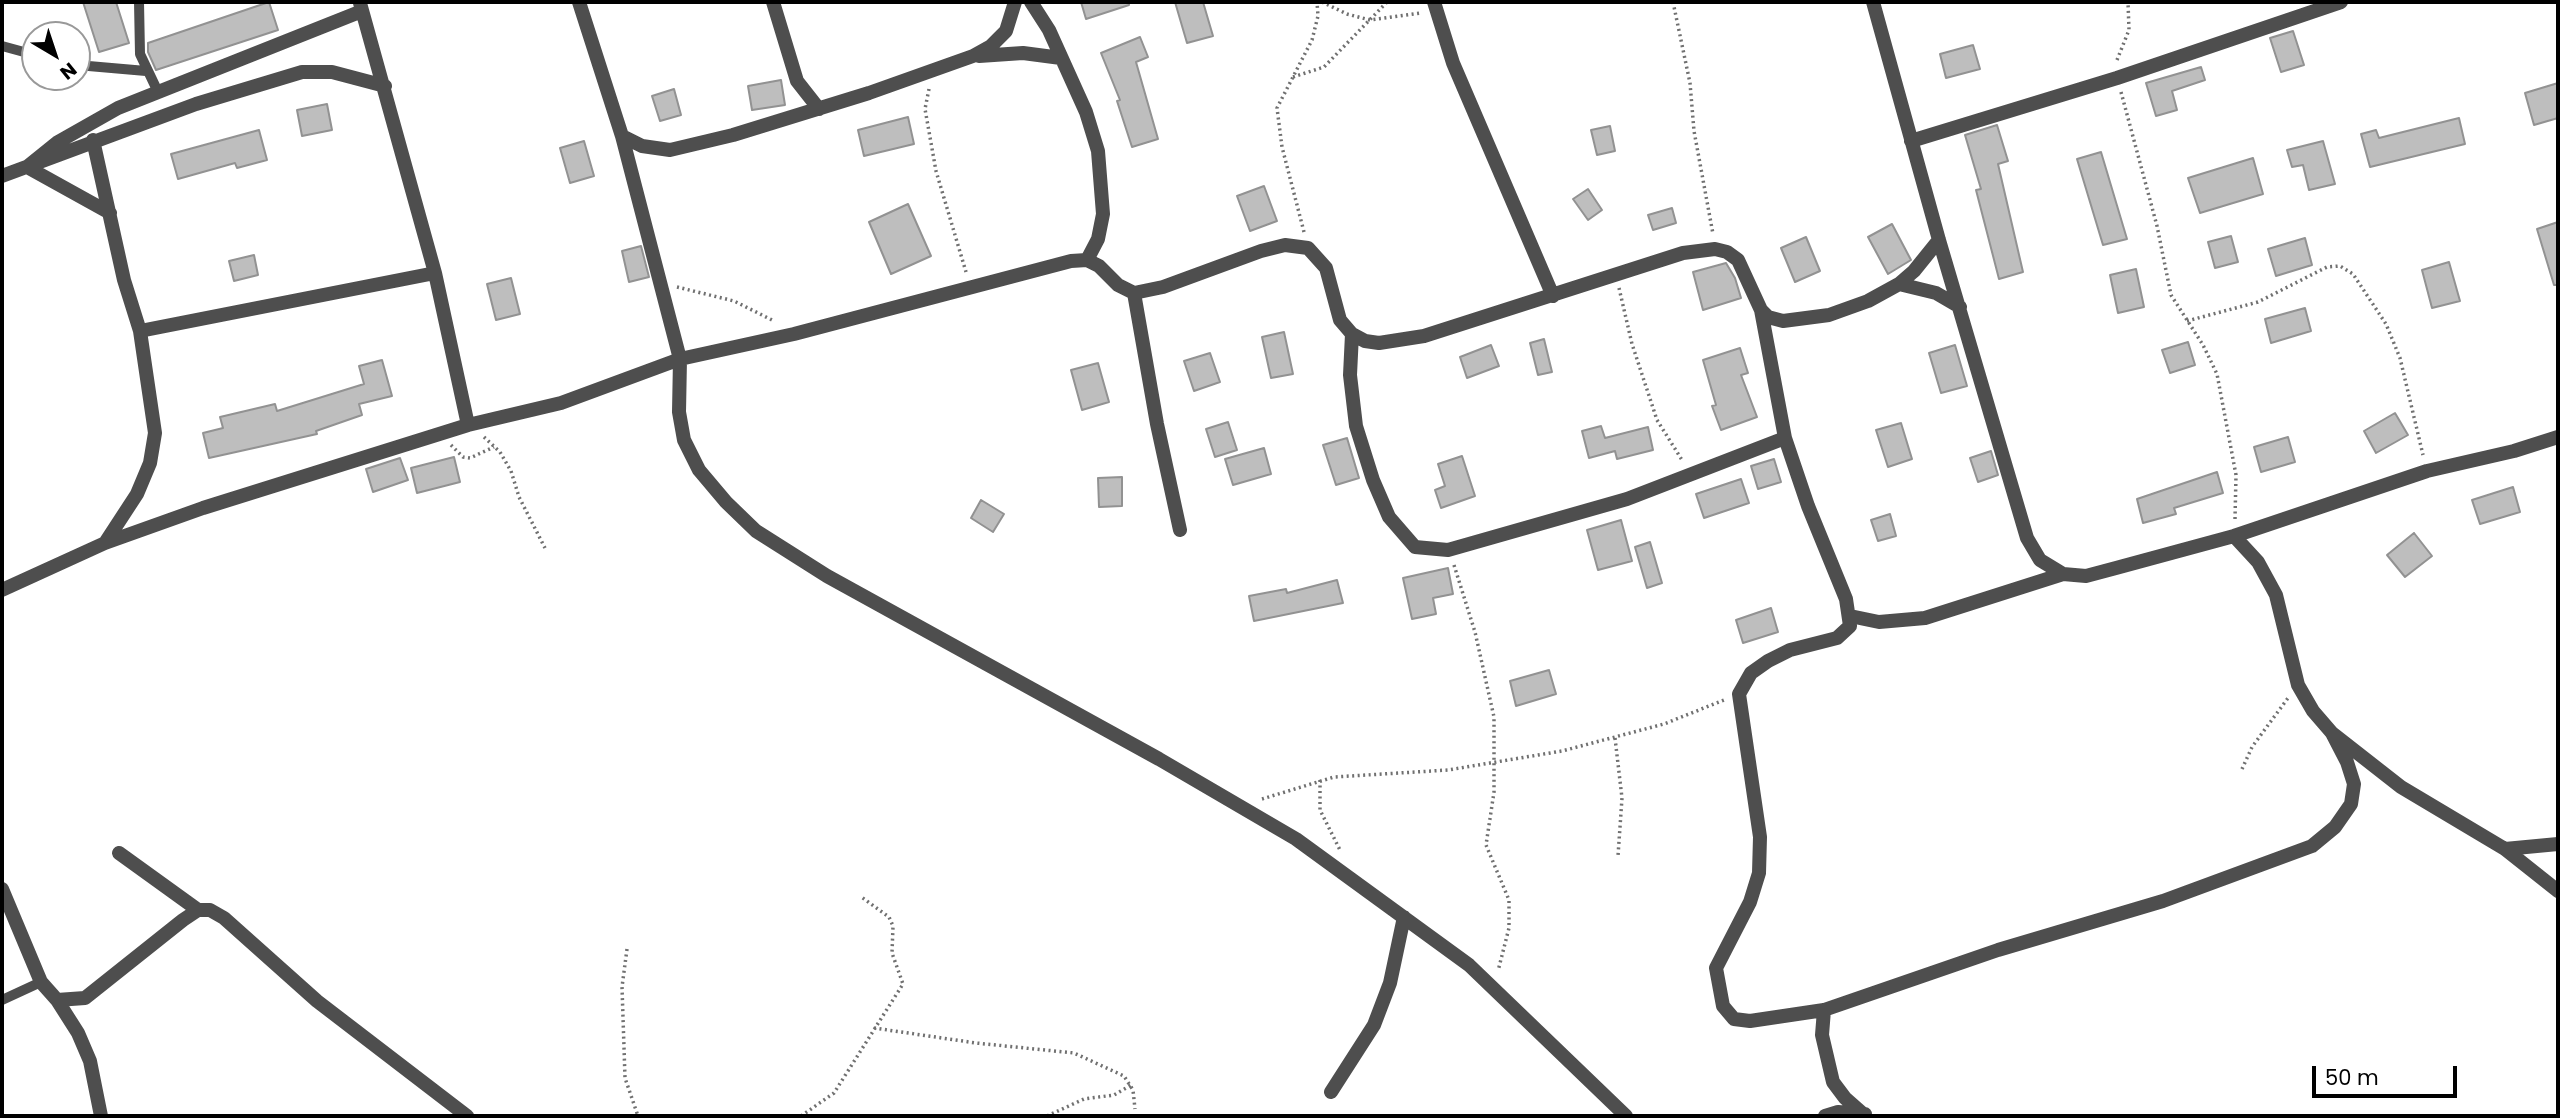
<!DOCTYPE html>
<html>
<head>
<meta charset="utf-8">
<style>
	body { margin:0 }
	#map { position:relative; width:2560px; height:1118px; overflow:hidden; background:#fff; font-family:Poppins,sans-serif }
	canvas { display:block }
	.frame { position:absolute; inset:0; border:4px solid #000; pointer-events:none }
	.north { position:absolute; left:21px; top:21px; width:70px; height:70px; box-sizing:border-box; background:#fff; border:2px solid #999; border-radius:50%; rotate:141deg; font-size:19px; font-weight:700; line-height:28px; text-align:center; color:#000 }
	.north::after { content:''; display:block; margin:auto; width:24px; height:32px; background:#000; clip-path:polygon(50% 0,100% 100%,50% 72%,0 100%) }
	.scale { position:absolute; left:2312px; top:1066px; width:145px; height:32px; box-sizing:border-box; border:4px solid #000; border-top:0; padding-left:9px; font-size:21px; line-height:24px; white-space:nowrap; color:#000; -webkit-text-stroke:5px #fff; paint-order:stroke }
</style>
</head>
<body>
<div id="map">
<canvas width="2560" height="1118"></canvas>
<div class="frame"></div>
<div class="north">N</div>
<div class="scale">50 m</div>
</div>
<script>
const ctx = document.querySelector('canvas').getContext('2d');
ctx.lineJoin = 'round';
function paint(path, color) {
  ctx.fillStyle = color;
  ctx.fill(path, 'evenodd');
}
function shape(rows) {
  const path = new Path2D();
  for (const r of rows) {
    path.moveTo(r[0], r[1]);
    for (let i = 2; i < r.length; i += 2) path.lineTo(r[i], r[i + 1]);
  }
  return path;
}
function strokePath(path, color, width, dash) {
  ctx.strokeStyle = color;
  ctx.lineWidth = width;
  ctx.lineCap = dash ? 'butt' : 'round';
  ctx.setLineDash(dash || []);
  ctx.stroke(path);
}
const building = shape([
	[83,2,116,2,129,43,99,52,83,2],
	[269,2,278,30,156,70,148,52,148,43,269,2],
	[1081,2,1129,2,1129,5,1086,19,1081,2],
	[1175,2,1203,2,1213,36,1187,43,1175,2],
	[2293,31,2304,65,2281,72,2270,38,2293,31],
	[1140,37,1148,57,1136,62,1158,139,1132,147,1117,101,1120,100,1101,53,1140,37],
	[1973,45,1980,69,1946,78,1940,54,1973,45],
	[2201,67,2205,80,2172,91,2177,110,2156,116,2146,83,2201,67],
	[781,80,785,105,752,110,748,86,781,80],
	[2558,83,2558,118,2534,125,2525,93,2558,83],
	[674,89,681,115,660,121,652,96,674,89],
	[327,104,332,130,302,136,297,110,327,104],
	[908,117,914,144,864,156,858,130,908,117],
	[2459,118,2465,144,2370,167,2361,134,2376,130,2379,138,2459,118],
	[1997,125,2008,161,1998,164,2023,272,1999,279,1976,190,1981,189,1965,135,1997,125],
	[1610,126,1615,151,1597,155,1591,130,1610,126],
	[259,130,267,160,237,168,235,163,178,179,171,154,259,130],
	[584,141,594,176,570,183,560,148,584,141],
	[2323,141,2335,184,2309,190,2303,165,2292,167,2287,150,2323,141],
	[2101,152,2127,239,2103,245,2077,159,2101,152],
	[2253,158,2263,194,2200,213,2188,178,2253,158],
	[1264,186,1277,221,1250,231,1237,196,1264,186],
	[1588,189,1602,210,1588,220,1573,199,1588,189],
	[908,204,931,256,891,274,869,222,908,204],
	[1672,208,1676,223,1653,230,1648,215,1672,208],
	[2558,222,2558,285,2554,285,2537,229,2558,222],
	[1892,224,1911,260,1888,274,1868,237,1892,224],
	[2231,236,2238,262,2215,268,2208,242,2231,236],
	[1806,237,1820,271,1795,282,1781,248,1806,237],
	[2305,238,2312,265,2276,276,2268,249,2305,238],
	[641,246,649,277,629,282,622,251,641,246],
	[254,255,258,275,234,281,229,261,254,255],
	[2449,262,2460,301,2432,308,2422,270,2449,262],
	[1726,263,1735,278,1741,298,1703,310,1693,272,1726,263],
	[2136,269,2144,307,2118,313,2110,275,2136,269],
	[511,278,520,314,496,320,487,284,511,278],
	[2305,308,2311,331,2271,343,2265,319,2305,308],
	[1284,332,1293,374,1271,378,1262,337,1284,332],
	[1544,339,1552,372,1538,375,1530,343,1544,339],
	[2188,342,2195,365,2170,373,2162,350,2188,342],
	[1491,345,1499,366,1467,378,1460,357,1491,345],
	[1955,345,1967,386,1941,393,1929,353,1955,345],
	[1740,348,1748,373,1741,375,1757,417,1721,430,1712,406,1716,405,1703,360,1740,348],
	[1210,353,1220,382,1194,391,1184,361,1210,353],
	[382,360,392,396,359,404,362,415,316,431,317,434,209,458,203,433,223,428,220,417,275,404,277,411,364,384,359,366,382,360],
	[1098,363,1109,402,1082,410,1071,370,1098,363],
	[2395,413,2408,435,2376,453,2364,431,2395,413],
	[1228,422,1237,450,1215,457,1206,429,1228,422],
	[1901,423,1912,459,1888,467,1876,430,1901,423],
	[1601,426,1605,438,1648,427,1653,450,1617,459,1615,451,1589,458,1582,431,1601,426],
	[2288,437,2295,462,2261,472,2254,447,2288,437],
	[1347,438,1359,478,1336,485,1323,445,1347,438],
	[1264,448,1271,474,1233,485,1225,459,1264,448],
	[1991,451,1998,475,1978,482,1970,458,1991,451],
	[1462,456,1475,496,1441,508,1435,490,1445,486,1438,464,1462,456],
	[454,457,460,482,417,493,411,468,454,457],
	[400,458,408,480,373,492,366,469,400,458],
	[1774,459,1781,482,1758,489,1751,466,1774,459],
	[2217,472,2223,493,2174,508,2176,514,2143,523,2137,499,2217,472],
	[1122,477,1122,506,1099,507,1098,478,1122,477],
	[1741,479,1749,503,1704,518,1696,494,1741,479],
	[2513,487,2520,512,2480,524,2472,500,2513,487],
	[981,500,1004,514,993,532,971,518,981,500],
	[1890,514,1896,536,1878,541,1871,520,1890,514],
	[1621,520,1632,561,1598,570,1587,530,1621,520],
	[2414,533,2432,556,2405,577,2387,555,2414,533],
	[1650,542,1662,583,1647,588,1635,547,1650,542],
	[1448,568,1453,594,1433,598,1436,614,1412,619,1403,578,1448,568],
	[1337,580,1343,603,1254,621,1249,596,1286,589,1287,593,1337,580],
	[1771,608,1778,632,1743,643,1736,620,1771,608],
	[1549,670,1556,694,1516,706,1510,681,1549,670]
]);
const path = shape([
	[1322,2,1347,14,1370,20,1421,13],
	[1673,2,1690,83,1694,131,1713,234],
	[2117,60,2129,30,2128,2],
	[1293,77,1324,67,1387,2],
	[929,89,925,109,936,171,966,272],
	[2121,92,2157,226,2171,295,2203,345,2217,374,2236,475,2235,519],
	[1304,232,1282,147,1277,108,1312,40,1318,16,1317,2],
	[677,287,734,301,774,321],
	[1619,288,1632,344,1657,420,1682,460],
	[2187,321,2258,302,2327,267,2340,266,2353,274,2386,324,2400,358,2423,455],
	[484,437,500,452,511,471,519,497,545,548],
	[451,445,463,457,470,458,494,447],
	[1454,565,1475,632,1494,717,1494,792,1486,845,1509,900,1509,928,1498,971],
	[1615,738,1622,798,1618,856],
	[2242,769,2252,747,2288,698],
	[1320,780,1320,810,1340,850],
	[1262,799,1334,777,1448,770,1562,751,1664,724,1724,700],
	[627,949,622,987,625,1078,638,1116],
	[874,1028,976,1043,1074,1053,1124,1076,1133,1090,1135,1109],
	[801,1116,834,1093,903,984,892,953,893,926,889,917,860,896],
	[1047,1116,1084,1099,1114,1095,1131,1085]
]);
const service = shape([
	[139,2,140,54,158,92],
	[2,46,35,55],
	[77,65,146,71],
	[2,1000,41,982]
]);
const minor = shape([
	[579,2,622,136,680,359,679,412,684,440,699,470,726,502,756,531,827,576,1159,759,1296,839,1469,965,1626,1116],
	[773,2,797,81,819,109],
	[1031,2,1049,30,1086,112,1098,151,1103,214,1098,239,1087,260],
	[1434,2,1453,63,1553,296],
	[1873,2,1939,240,2027,538,2040,560,2063,574,2086,576,2116,568,2234,536,2427,471,2514,451,2558,437],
	[360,3,435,273,468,425],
	[979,56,1023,53,1061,58],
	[622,136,642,146,670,150,733,135,869,93,973,56,991,46,1006,31,1015,2],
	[93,140,124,280,140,331,155,433,150,463,137,494,105,543],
	[1911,141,2117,78,2341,2],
	[2,176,196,104,302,72,332,72,385,86],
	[110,213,27,167,58,142,118,108,362,11],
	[1899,284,1936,293,1960,307],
	[1134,293,1157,424,1180,530],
	[1761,310,1785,438,1808,506,1846,599,1850,626,1837,638,1790,650,1768,661,1751,673,1739,694,1760,837,1759,873,1750,902,1716,968,1723,1006,1734,1019,1750,1021,1824,1010,1998,950,2163,901,2312,846,2335,827,2351,804,2354,784,2347,762,2332,733],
	[140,331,435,273],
	[1352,334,1350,375,1356,426,1373,480,1389,517,1415,547,1448,550,1627,499,1785,438],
	[2234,536,2258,562,2276,595,2298,685,2313,711,2332,733,2401,787,2505,849,2558,891],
	[2,590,105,543,203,508,468,425,561,403,680,359,794,334,1071,261,1087,260,1099,266,1118,285,1134,293,1163,287,1261,251,1285,245,1308,248,1326,268,1340,320,1352,334,1365,341,1379,343,1424,336,1683,253,1715,249,1727,252,1738,260,1761,310,1768,317,1783,321,1829,315,1868,301,1899,284,1914,271,1939,240],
	[1850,616,1879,622,1925,618,2063,574],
	[2505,849,2558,844],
	[119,853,198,910],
	[2,889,41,982,57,1000,85,998,183,920,198,910,210,910,224,918,317,1001,467,1116],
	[57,1000,78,1033,90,1061,101,1116],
	[1824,1010,1822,1035,1833,1082,1845,1098,1862,1113],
	[1331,1092,1374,1025,1390,983,1404,917],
	[1825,1116,1838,1112,1865,1114]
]);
paint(building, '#bebebe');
strokePath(building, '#929292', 2);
strokePath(path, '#707070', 3.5, [2, 3.5]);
strokePath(service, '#4e4e4e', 10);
strokePath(minor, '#4e4e4e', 14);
</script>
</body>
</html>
